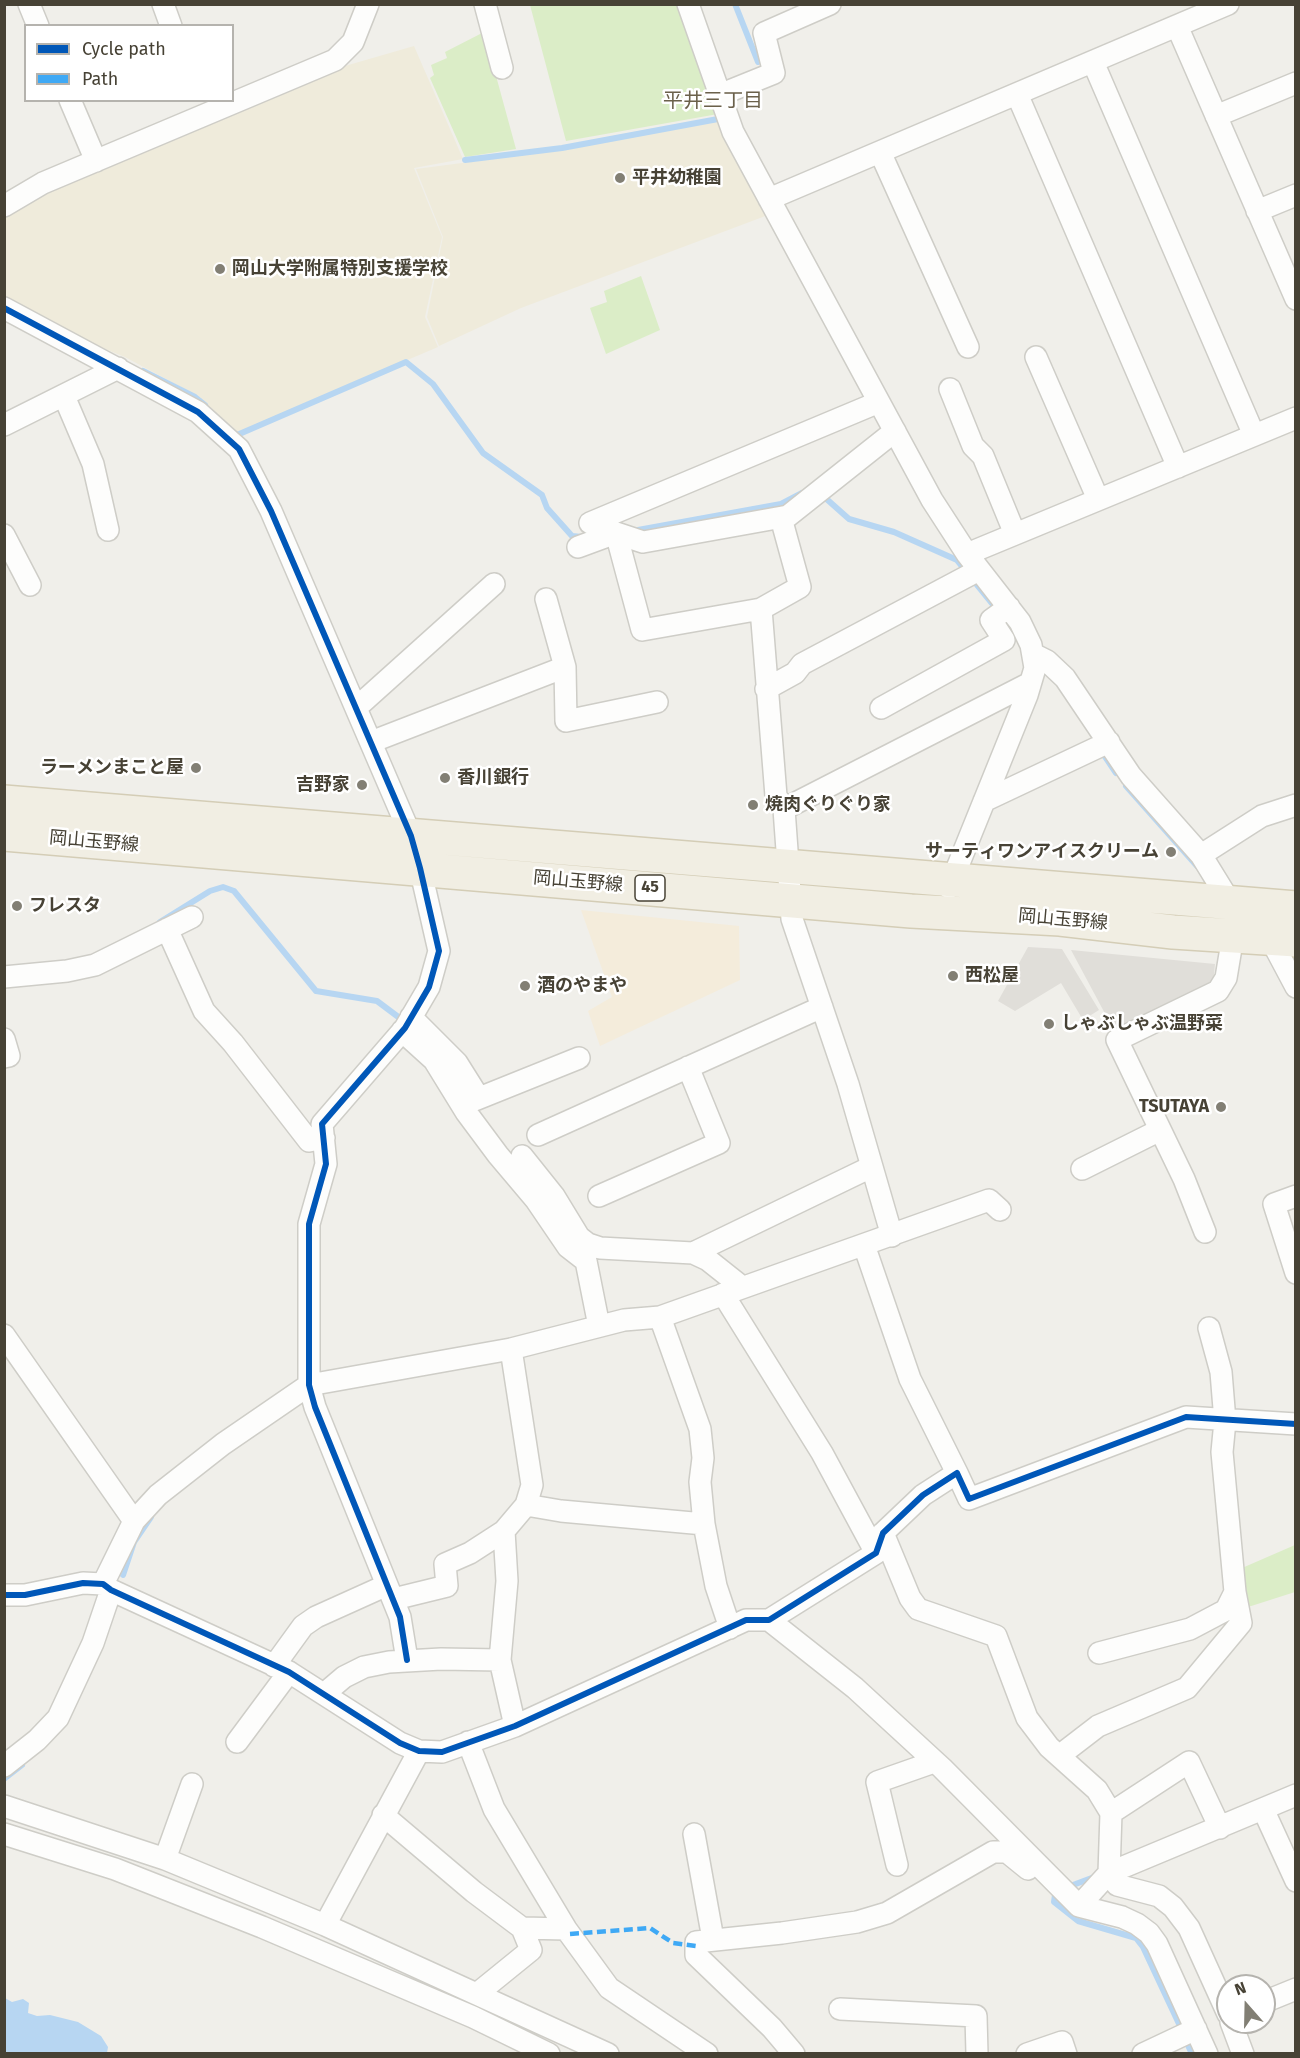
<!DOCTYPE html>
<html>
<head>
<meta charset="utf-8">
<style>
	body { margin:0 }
	#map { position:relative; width:1300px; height:2058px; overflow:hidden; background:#f0efea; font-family:"Fira Sans",sans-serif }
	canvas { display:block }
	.frame { position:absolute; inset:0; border:6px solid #474235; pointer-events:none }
	.legend { position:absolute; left:24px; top:24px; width:210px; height:78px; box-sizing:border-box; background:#fff; border:2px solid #b5b3ae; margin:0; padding:8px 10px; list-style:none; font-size:18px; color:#474235 }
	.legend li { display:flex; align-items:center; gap:12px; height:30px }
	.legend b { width:30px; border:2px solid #b5b3ae }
	.north { position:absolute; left:1216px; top:1974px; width:60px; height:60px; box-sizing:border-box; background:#fff; border:2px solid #b5b3ae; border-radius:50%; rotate:340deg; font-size:16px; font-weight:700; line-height:24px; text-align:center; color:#474235 }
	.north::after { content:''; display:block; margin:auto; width:21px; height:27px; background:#827f74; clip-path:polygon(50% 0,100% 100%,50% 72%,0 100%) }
</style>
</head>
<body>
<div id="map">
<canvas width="1300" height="2058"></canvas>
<div class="frame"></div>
<ul class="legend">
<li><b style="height:8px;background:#0057b8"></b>Cycle path</li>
<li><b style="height:8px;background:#3fa9f5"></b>Path</li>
</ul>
<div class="north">N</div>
</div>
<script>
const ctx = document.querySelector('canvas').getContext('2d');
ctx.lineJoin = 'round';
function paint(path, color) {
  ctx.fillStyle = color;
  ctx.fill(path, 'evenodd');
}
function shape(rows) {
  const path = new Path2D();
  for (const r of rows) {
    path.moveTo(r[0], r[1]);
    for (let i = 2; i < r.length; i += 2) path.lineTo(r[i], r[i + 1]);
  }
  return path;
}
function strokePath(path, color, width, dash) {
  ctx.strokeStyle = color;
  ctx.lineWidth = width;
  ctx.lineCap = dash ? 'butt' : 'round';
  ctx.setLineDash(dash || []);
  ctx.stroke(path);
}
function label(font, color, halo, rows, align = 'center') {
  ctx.font = font + ' "Fira Sans","Noto Sans JP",sans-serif';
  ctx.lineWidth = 5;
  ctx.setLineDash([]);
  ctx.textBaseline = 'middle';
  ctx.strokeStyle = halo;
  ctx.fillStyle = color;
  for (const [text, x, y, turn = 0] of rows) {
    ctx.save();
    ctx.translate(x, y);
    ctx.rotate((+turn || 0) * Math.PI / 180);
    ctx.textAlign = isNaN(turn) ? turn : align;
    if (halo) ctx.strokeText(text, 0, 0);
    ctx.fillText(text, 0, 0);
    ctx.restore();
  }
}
const commercial = shape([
	[581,910,739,926,740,980,600,1046,588,1011,612,997]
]);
const education = shape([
	[414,46,463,159,414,168,442,237,425,317,438,347,238,432,198,396,125,357,80,339,5,301,4,212,23,201,345,66],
	[720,120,768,215,521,308,439,346,427,317,443,237,416,169,561,150]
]);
const green = shape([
	[530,5,678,5,718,114,566,141],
	[484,32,516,149,465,157,430,78,434,75,431,65,447,58,445,52],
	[641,276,660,330,606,354,590,308,607,302,604,291],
	[1295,1545,1295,1592,1245,1608,1242,1568]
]);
const parking = shape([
	[1028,947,1062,949,1099,1010,1083,1020,1061,983,1015,1011,998,1001],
	[1071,950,1215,964,1213,984,1117,1036]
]);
const water = shape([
	[5,1998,12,2002,23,1999,29,2003,28,2013,37,2016,50,2015,78,2022,101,2036,108,2047,107,2053,5,2053]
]);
const stream = shape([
	[735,4,758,62],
	[465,160,562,148,718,119],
	[143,371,195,397,205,405],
	[234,433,237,435,406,362,433,384,483,453,542,495,547,508,572,536,582,537],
	[822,495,849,519,894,532,957,560,995,607],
	[638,530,781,504,802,493],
	[1002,617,1017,638],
	[1100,749,1116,773],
	[1126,786,1197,866],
	[160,922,210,891,223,887,234,891,316,991,377,1001,405,1022],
	[123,1575,134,1542,151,1517],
	[4,1779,22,1765],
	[1073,1885,1097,1876],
	[1055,1895,1054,1902,1078,1921,1136,1938,1143,1947,1180,2026],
	[1187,2043,1192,2054]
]);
const minor = shape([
	[29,4,38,26],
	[163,4,171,26],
	[485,4,502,68],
	[688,4,733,132,932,500,967,554,1020,622,1031,645,1035,668,1027,695,949,888],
	[1177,26,1296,299],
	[1093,62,1254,435],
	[722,94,774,73,764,33,830,4],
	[1017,94,1178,467],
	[70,100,96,161],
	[1216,116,1296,83],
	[880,152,968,347],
	[769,199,1228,4],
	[4,206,43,183,335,60,353,42,368,4],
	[1257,211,1296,195],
	[4,308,198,412,239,449,271,511,411,836,420,868,439,951,429,987,405,1028,322,1124,326,1164,309,1224,309,1385,315,1407,400,1617,407,1660],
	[1036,357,1098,499],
	[950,389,973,446,983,456,1015,534],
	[64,396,93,464,108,530],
	[4,425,118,368],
	[590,523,879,402],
	[616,533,642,630,761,609,800,587,781,518],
	[4,535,30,585],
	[578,547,616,533,643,542,788,516,895,431],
	[967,554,1296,418],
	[546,599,565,667,566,721,657,702],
	[761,609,776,796,784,809],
	[1033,654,1047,661,1065,678,1131,776,1201,855,1230,902],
	[766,689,795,673,802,664,979,570],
	[356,708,494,584],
	[881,708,1004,640,991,620,1009,607],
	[371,742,565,667],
	[984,801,1109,742],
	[1201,855,1262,816,1296,805],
	[167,929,204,1011,233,1043,309,1141,324,1138],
	[1270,938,1296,987],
	[4,977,67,971,95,965,192,917],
	[411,1017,457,1063,479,1098],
	[402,1031,434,1060,466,1112,498,1155,536,1200,568,1247,586,1261,599,1326],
	[4,1039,9,1056,4,1057],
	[462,1105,579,1058],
	[538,1135,822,1007],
	[522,1156,554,1196,579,1237,588,1244,600,1248,693,1253,708,1260,742,1287],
	[1082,1169,1160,1130],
	[599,1196,719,1143,688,1067],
	[1296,1196,1274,1204,1296,1273],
	[1205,1232,1184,1179,1117,1040,1218,991,1226,978,1233,936],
	[892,1236,848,1084,792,919,784,809,1030,683],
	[864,1245,910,1379,957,1473],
	[693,1253,871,1167],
	[723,1294,822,1453,876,1553],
	[660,1317,700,1429,703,1458,700,1482,704,1524,716,1586,730,1628],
	[4,1335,134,1521],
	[511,1349,532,1485,526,1505,504,1531,507,1581,500,1660,515,1726],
	[526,1505,561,1511,704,1524],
	[883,1533,910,1598,918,1609,996,1636,1027,1718,1049,1747,1097,1790,1111,1813,1109,1873,1117,1885,1159,1896,1173,1907,1189,1928,1228,2014],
	[103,1584,134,1521,158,1495,223,1444,309,1385,511,1349,624,1320,660,1317,989,1200,1000,1210],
	[4,1595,25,1595,83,1583,103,1584,111,1590,289,1672,400,1743,419,1751,442,1752,515,1726,746,1620,769,1620,876,1553,883,1533,923,1495,957,1473,969,1499,1186,1417,1296,1424],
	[394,1599,447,1586,445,1564,470,1553,504,1531],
	[769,1620,855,1688,942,1768,1079,1906,1122,1917,1137,1924,1149,1933,1157,1944,1207,2054],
	[1099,1653,1190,1629,1226,1610,1235,1592,1222,1452,1225,1421,1221,1372,1209,1328],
	[274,1666,303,1626,316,1617,387,1585],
	[324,1694,344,1677,364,1667,389,1662,441,1659,500,1660],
	[237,1742,289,1672],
	[468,1742,494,1809,566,1929,609,1988,707,2054],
	[1059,1756,1098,1726,1187,1688,1241,1623,1235,1592],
	[4,1766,37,1740,58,1718,93,1643,111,1590],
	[4,1806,165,1859,325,1925,608,2054],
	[1263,1809,1296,1881],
	[1111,1813,1189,1762,1220,1828],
	[383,1815,474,1892,522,1928,566,1929],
	[4,1834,115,1869,262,1927,473,2017,549,2054],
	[694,1834,713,1939],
	[165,1859,192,1784],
	[897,1865,877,1782,934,1762],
	[1079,1906,1109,1873,1296,1795],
	[325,1925,419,1751],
	[478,1993,531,1950,522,1928],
	[1264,2002,1296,1989],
	[840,2009,976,2016,977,2054],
	[1231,2022,1243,2054],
	[794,2054,772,2028,696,1955,696,1942,782,1933,857,1922,887,1913,993,1852,1007,1852,1028,1869],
	[1027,2054,1062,2042,1066,2054],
	[1143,2054,1196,2029]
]);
const primary = shape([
	[4,802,1296,908],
	[4,834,911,911,1060,919,1173,932,1296,940]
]);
const quiet = shape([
	[570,1934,650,1928,673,1943,696,1946]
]);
const cycleway = shape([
	[4,308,198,412,239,449,271,511,411,836,420,868,439,951,429,987,405,1028,322,1124,326,1164,309,1224,309,1385,315,1407,400,1617,407,1660],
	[4,1595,25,1595,83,1583,103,1584,111,1590,289,1672,400,1743,419,1751,442,1752,515,1726,746,1620,769,1620,876,1553,883,1533,923,1495,957,1473,969,1499,1186,1417,1296,1424]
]);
const markers = [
	[620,178,6,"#827f74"],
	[220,269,6,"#827f74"],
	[196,768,6,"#827f74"],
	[445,778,6,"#827f74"],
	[362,785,6,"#827f74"],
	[753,805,6,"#827f74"],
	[1171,852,6,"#827f74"],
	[17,906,6,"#827f74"],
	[953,976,6,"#827f74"],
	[525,986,6,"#827f74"],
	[1049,1024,6,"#827f74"],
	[1221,1107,6,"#827f74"]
];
const shields = [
	[650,888,30]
];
const shieldNames = [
	["45",650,888]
];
const poiNames = [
	["平井幼稚園",632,178],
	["岡山大学附属特別支援学校",232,269],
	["ラーメンまこと屋",184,768,"right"],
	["香川銀行",457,778],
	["吉野家",350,785,"right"],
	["焼肉ぐりぐり家",765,805],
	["サーティワンアイスクリーム",1159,852,"right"],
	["フレスタ",29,906],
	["西松屋",965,976],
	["酒のやまや",537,986],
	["しゃぶしゃぶ温野菜",1061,1024],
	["TSUTAYA",1209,1107,"right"]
];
const streetNames = [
	["岡山玉野線",94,842,5],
	["岡山玉野線",578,882,5],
	["岡山玉野線",1063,920,5]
];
const neighbourhoodNames = [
	["平井三丁目",713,101]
];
paint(commercial, '#f4ecdb');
paint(education, '#efebdb');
paint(green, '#dbedc7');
paint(parking, '#e0ded9');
paint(water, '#b7d6f2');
strokePath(stream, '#b7d6f2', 6);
strokePath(minor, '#cecdc7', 24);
strokePath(primary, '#d4cdb6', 36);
strokePath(minor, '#fdfdfc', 21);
strokePath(primary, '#f1eee3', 33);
strokePath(quiet, '#3fa9f5', 4.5, [9, 4.5]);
strokePath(cycleway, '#0057b8', 6);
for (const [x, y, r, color] of markers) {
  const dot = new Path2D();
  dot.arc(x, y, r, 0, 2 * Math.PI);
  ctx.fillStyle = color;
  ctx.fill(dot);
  strokePath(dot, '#fff', 2);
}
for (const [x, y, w] of shields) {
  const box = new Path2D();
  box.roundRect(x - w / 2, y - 13, w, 26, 4.5);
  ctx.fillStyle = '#fff';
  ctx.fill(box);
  strokePath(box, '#474235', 1.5);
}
label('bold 16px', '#474235', null, shieldNames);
label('bold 18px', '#474235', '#fff', poiNames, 'left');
label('18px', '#474235', '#fff', streetNames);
label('20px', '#6b614b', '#fff', neighbourhoodNames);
</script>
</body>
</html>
